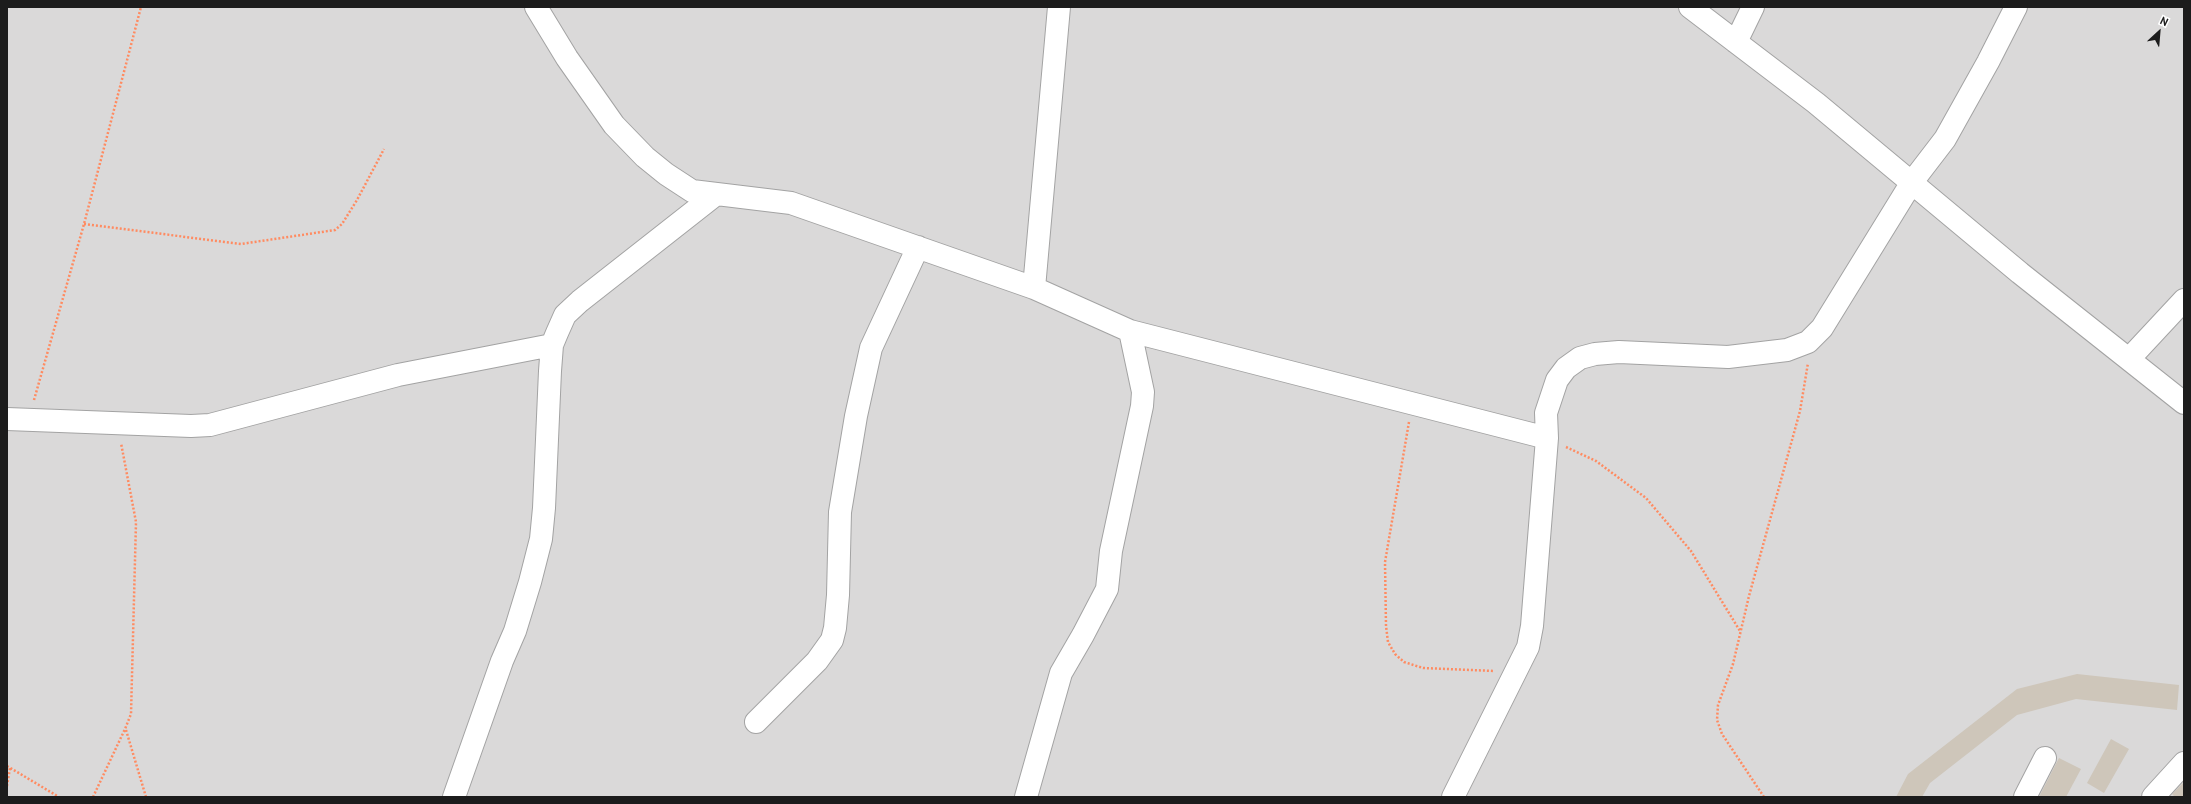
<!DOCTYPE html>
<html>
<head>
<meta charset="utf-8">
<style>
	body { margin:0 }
	#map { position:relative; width:2191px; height:804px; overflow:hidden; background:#eeece1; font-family:"PT Sans",sans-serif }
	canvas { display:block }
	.frame { position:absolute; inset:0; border:8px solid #1c1c1c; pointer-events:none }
	.north { position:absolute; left:2139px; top:12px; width:40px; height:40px; -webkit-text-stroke:3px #fff; paint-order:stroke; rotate:26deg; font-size:11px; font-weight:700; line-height:16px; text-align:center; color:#1c1c1c }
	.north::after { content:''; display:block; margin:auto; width:14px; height:18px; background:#1c1c1c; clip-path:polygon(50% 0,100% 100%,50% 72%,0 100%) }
</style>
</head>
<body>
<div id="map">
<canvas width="2191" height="804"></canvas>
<div class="frame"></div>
<div class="north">N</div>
</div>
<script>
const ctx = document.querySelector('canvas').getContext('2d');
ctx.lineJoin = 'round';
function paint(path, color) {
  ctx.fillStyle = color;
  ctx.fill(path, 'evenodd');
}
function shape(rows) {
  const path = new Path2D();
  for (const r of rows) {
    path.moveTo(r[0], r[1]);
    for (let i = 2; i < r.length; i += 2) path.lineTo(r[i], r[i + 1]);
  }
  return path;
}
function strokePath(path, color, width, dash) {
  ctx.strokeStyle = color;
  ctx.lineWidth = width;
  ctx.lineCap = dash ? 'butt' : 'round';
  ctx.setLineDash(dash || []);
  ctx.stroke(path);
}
const residential = shape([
	[7,7,2184,7,2184,797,7,797]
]);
const building = shape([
	[2077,674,2179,685,2177,710,2076,699,2017,715,1930,783,1922,797,1896,797,1908,774,2017,689],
	[2111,739,2129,749,2104,793,2087,783],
	[2059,758,2081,769,2066,797,2039,797],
	[2184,782,2184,797,2175,797,2172,794]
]);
const path = shape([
	[84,224,241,244,335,230,342,224,357,200,384,149],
	[34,400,84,224,141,7],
	[1409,422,1385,562,1386,626,1388,642,1395,654,1404,662,1423,668,1494,671],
	[1566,447,1596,461,1646,498,1691,551,1740,631],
	[126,730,146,797],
	[7,766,59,797],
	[7,786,10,768],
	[93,797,125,729,131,714,136,522,121,443],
	[1764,797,1722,734,1717,720,1718,705,1733,664,1749,596,1800,411,1808,363]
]);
const minor = shape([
	[536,7,567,58,614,125,645,157,666,174,692,191,791,203,1034,288],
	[1690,7,1816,103,2020,273,2184,403],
	[1736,42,1753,7],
	[1130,331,1547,438],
	[2129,359,2184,300],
	[7,419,191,426,210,425,398,375,552,345],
	[756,722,817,661,832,640,835,628,838,595,840,512,856,416,871,348,918,247],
	[454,797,502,661,515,631,530,582,541,539,544,508,550,371,552,345,557,333,565,315,580,301,715,195],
	[1026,797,1061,673,1083,635,1107,589,1111,551,1142,406,1143,392,1130,331,1034,288,1059,7],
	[1453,797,1528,647,1532,626,1547,438,1546,413,1557,380,1566,368,1580,358,1595,354,1619,352,1728,357,1787,350,1808,342,1822,328,1912,182,1945,139,1988,62,2016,7],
	[2025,797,2045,758],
	[2153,797,2184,763]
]);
paint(residential, '#dad9d9');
paint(building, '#cec6ba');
strokePath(minor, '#a3a3a3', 24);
strokePath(path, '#ff8b61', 2.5, [2, 2]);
strokePath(minor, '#fff', 22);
</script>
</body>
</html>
